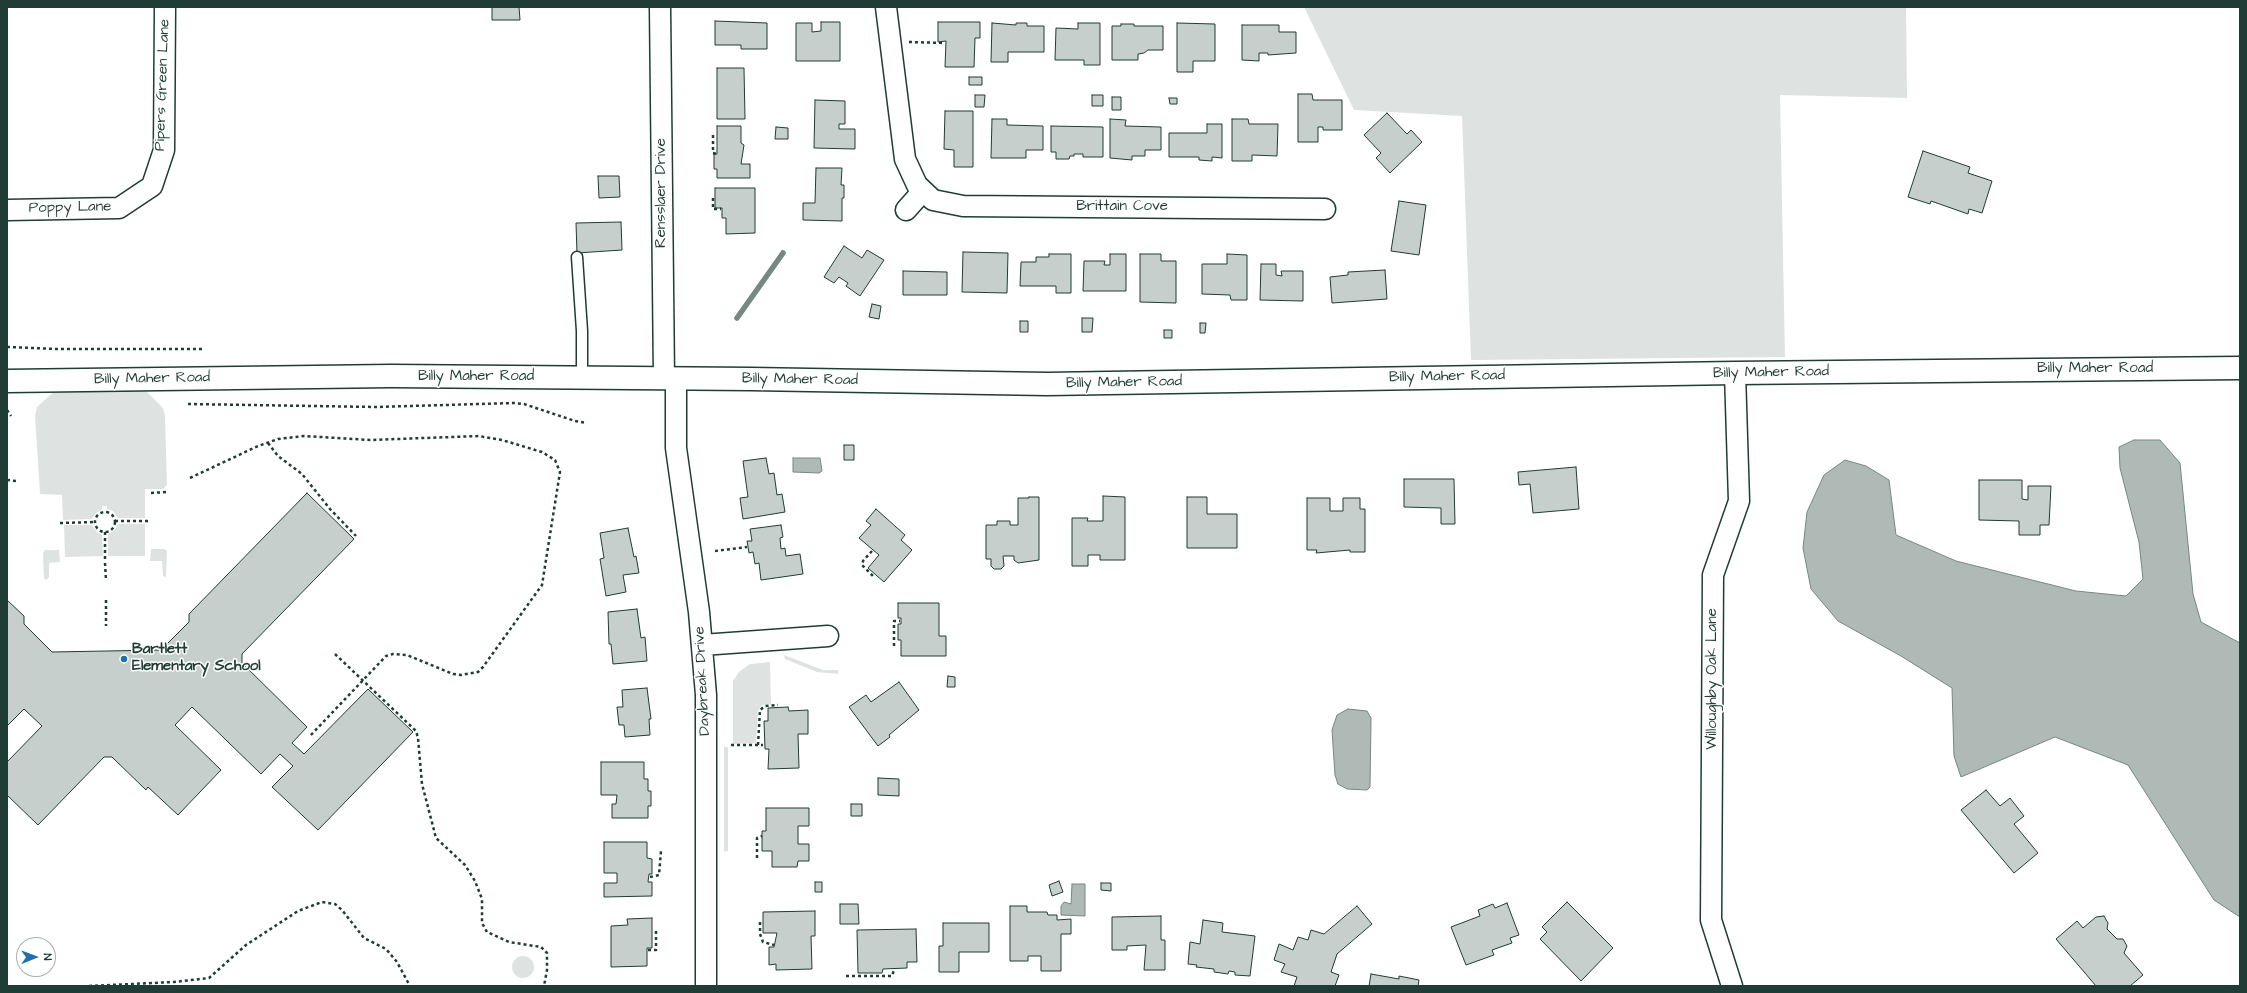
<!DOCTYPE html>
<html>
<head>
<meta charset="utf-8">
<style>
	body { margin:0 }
	#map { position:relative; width:2247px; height:993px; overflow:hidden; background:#fff; font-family:"Architects Daughter",sans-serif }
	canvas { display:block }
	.frame { position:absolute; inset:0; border:8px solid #1f3d34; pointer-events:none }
	.north { position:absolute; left:16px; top:937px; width:40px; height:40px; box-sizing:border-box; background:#fff; border:1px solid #a5b1ae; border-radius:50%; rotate:89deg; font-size:11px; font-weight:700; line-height:16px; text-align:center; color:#1f3d34 }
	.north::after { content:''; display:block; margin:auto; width:14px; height:18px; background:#1f6fb2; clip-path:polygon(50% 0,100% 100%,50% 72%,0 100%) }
</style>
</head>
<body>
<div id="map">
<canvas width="2247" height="993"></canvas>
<div class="frame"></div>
<div class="north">N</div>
</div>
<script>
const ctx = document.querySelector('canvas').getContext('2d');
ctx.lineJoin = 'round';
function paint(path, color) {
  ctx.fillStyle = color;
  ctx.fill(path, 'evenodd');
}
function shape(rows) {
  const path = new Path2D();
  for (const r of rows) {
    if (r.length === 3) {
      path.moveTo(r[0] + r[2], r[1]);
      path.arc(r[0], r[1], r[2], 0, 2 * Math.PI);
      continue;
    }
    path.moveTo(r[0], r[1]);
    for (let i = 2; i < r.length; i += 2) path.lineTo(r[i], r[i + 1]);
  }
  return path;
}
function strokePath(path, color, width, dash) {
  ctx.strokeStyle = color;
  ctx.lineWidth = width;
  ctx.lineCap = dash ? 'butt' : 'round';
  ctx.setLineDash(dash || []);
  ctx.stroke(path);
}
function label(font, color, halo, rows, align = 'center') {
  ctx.font = font + ' "Architects Daughter",sans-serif';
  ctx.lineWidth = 3;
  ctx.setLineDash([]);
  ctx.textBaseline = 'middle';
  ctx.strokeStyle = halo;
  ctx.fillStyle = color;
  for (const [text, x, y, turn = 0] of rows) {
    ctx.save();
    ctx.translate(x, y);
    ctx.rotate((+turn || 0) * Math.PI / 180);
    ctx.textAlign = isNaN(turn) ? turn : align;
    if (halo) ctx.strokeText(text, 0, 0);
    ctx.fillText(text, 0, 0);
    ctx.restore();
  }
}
const green = shape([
	[1304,7,1906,7,1907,98,1780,95,1785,357,1471,360,1462,116,1354,110],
	[57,389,144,389,163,408,165,416,167,485,163,489,145,489,145,518,118,518,113,511,107,509,107,506,102,506,102,509,96,513,92,519,63,520,62,495,40,494,35,416,37,407],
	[118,524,145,524,145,556,108,556,108,534,115,530],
	[92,525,97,532,102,535,103,556,65,557,64,525],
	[151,549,164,549,167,551,166,577,163,576,162,561,150,561],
	[45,550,59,550,60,562,49,563,49,577,46,580,44,578,43,553],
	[784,655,823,670,838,670,838,674,817,672,785,659],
	[770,662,771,704,762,705,758,711,756,743,733,744,733,681,739,672,750,664],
	[724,747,728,747,728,851,724,852],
	[523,967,11]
]);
const water = shape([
	[2134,440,2160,440,2180,463,2193,594,2201,622,2240,643,2240,917,2214,900,2128,765,2055,737,1961,777,1954,756,1952,688,1901,656,1838,621,1811,589,1803,548,1807,512,1824,475,1845,460,1866,466,1889,480,1896,535,1956,561,2076,591,2126,596,2143,579,2139,542,2120,468,2119,447,2134,440],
	[793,458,820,458,822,471,819,473,793,472,793,458],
	[1348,709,1367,711,1371,718,1370,787,1367,790,1347,789,1338,784,1335,775,1332,730,1337,715,1348,709],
	[1072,884,1085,884,1085,916,1061,915,1061,906,1064,902,1071,904,1072,884]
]);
const stream = shape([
	[737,318,783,253]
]);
const building = shape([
	[492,7,519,7,520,20,492,20,492,7],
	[715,21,767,23,767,49,741,49,741,45,715,45,715,21],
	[821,22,840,22,840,61,796,61,796,23,812,23,812,32,821,31,821,22],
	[938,22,980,22,980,38,975,38,974,67,945,67,946,41,938,42,938,22],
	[992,23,1016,25,1016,23,1027,23,1027,26,1044,26,1044,52,1008,52,1008,62,991,62,992,23],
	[1078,23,1100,23,1100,65,1084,65,1084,60,1055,60,1056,28,1078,29,1078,23],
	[1177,23,1215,24,1215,61,1193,61,1193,72,1177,72,1177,23],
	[1121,24,1134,24,1134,26,1163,26,1163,50,1148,50,1144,53,1138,54,1138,60,1112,60,1112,26,1121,26,1121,24],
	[1242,25,1279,25,1279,32,1296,32,1296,53,1268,55,1268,53,1259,53,1259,61,1242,60,1242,25],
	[717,68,744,68,745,119,717,119,717,68],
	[969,77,982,77,982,85,969,85,969,77],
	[1298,94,1312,94,1313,100,1342,100,1342,130,1323,130,1323,127,1318,127,1318,142,1298,142,1298,94],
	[975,95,985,95,984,107,975,107,975,95],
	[1092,95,1103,95,1103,106,1092,106,1092,95],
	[1112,97,1121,97,1121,110,1112,110,1112,97],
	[1169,98,1177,98,1177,104,1170,104,1169,98],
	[815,100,845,101,845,124,839,124,839,129,855,129,855,149,814,148,815,100],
	[945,111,973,111,973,167,954,167,954,150,944,149,945,111],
	[1387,113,1407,134,1411,130,1422,142,1390,173,1376,158,1381,153,1364,135,1387,113],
	[992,119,1007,119,1007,125,1043,126,1043,150,1026,150,1026,158,991,158,992,119],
	[1110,119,1126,120,1125,126,1161,127,1161,150,1145,150,1145,156,1132,156,1132,160,1110,158,1110,119],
	[1232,119,1248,119,1249,124,1278,124,1277,156,1252,155,1252,161,1232,161,1232,119],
	[1207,124,1222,124,1222,158,1212,157,1212,161,1199,160,1199,157,1169,157,1169,133,1207,133,1207,124],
	[717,126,741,126,741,143,744,145,741,164,750,164,750,178,717,178,717,169,714,169,714,154,717,154,717,126],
	[1051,126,1103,127,1103,157,1083,157,1083,154,1074,154,1074,156,1070,156,1069,159,1056,159,1056,152,1051,152,1051,126],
	[776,127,788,128,788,139,775,139,776,127],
	[1923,151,1970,167,1968,173,1992,181,1982,213,1969,209,1968,214,1931,201,1930,204,1908,197,1923,151],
	[816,168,842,168,841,185,844,185,844,198,842,198,842,221,803,220,803,203,815,203,816,168],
	[598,176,619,176,620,197,599,198,598,176],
	[715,188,755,188,755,233,726,234,726,218,722,218,722,208,715,208,715,188],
	[1399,201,1426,205,1419,255,1391,251,1399,201],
	[621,222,622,250,577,253,576,223,621,222],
	[844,246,862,258,867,250,884,260,860,296,846,286,848,283,839,277,834,283,824,277,844,246],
	[963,252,1008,253,1007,293,962,292,963,252],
	[1049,254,1071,254,1071,293,1056,293,1056,286,1020,286,1021,262,1036,262,1036,257,1049,257,1049,254],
	[1110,254,1126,254,1126,291,1083,291,1084,261,1105,261,1104,265,1110,265,1110,254],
	[1140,254,1161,254,1161,261,1176,261,1176,303,1140,302,1140,254],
	[1227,254,1247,255,1247,300,1231,300,1230,295,1202,294,1202,264,1227,264,1227,254],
	[1261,264,1276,264,1276,275,1282,276,1281,271,1303,271,1303,301,1260,300,1261,264],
	[1385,270,1387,299,1332,303,1330,277,1348,275,1348,272,1385,270],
	[903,271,947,272,947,295,903,295,903,271],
	[872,304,881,306,879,319,869,317,872,304],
	[1082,318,1093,318,1092,332,1082,332,1082,318],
	[1020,321,1028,321,1028,332,1020,332,1020,321],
	[1200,323,1206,323,1205,333,1200,333,1200,323],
	[1164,330,1172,330,1172,338,1164,338,1164,330],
	[844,445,854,445,854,460,844,460,844,445],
	[766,458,769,474,774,473,777,495,782,494,785,512,743,519,740,498,748,497,743,461,766,458],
	[1576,467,1579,509,1533,513,1530,484,1519,485,1518,472,1576,467],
	[1404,479,1454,479,1455,524,1441,524,1441,508,1404,507,1404,479],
	[1979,480,2022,480,2022,499,2028,500,2028,486,2051,486,2049,525,2040,525,2040,535,2019,535,2019,521,1979,520,1979,480],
	[307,493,354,539,242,654,242,663,307,727,292,743,304,754,368,689,413,732,318,830,272,787,293,766,280,754,261,774,192,707,175,725,221,770,178,815,148,787,146,790,112,757,104,757,38,825,7,795,7,762,42,726,24,709,7,726,7,600,24,616,24,624,52,652,161,650,189,622,189,614,307,493],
	[1103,496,1125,497,1125,560,1100,560,1100,555,1088,555,1088,566,1072,566,1072,518,1088,518,1087,521,1103,521,1103,496],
	[1029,497,1039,497,1039,560,1018,563,1014,560,1014,556,1003,556,1004,566,1001,569,994,569,991,566,991,559,986,559,986,525,997,525,997,521,1010,521,1010,525,1018,525,1018,498,1029,498,1029,497],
	[1187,497,1207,497,1207,514,1237,514,1237,548,1187,548,1187,497],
	[1307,498,1330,498,1330,511,1343,511,1343,498,1360,498,1360,509,1365,509,1365,552,1350,552,1350,550,1316,553,1317,550,1307,550,1307,498],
	[876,509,905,535,901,540,912,550,884,582,868,568,879,555,859,538,871,525,866,521,876,509],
	[781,525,783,537,780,538,781,549,785,548,786,556,800,554,803,574,761,580,759,563,755,564,753,552,749,553,747,541,752,541,750,529,781,525],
	[628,528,634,557,636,556,639,573,623,575,626,592,606,596,600,559,604,558,600,533,628,528],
	[898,603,939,603,939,636,946,636,946,656,901,656,901,640,898,640,898,624,901,624,901,618,898,618,898,603],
	[637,609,641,638,645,637,647,661,613,664,611,644,609,644,608,612,637,609],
	[948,676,955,677,955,687,947,687,948,676],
	[899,682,919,710,889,735,890,737,878,746,849,707,866,695,871,702,899,682],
	[647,688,651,719,649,719,650,735,625,737,624,725,619,725,617,707,623,707,622,690,647,688],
	[788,707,789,711,808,710,808,734,798,734,799,768,768,769,769,749,765,749,764,721,768,721,768,708,788,707],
	[601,762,644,762,644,779,648,779,648,791,651,791,651,806,648,806,648,818,612,818,612,804,616,804,617,795,601,795,601,762],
	[878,778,899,779,899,796,878,795,878,778],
	[1986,790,2000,806,2010,798,2024,816,2014,824,2038,853,2014,873,1961,810,1986,790],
	[851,804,862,804,862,816,851,816,851,804],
	[766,808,809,808,809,826,798,826,798,844,809,844,809,861,798,861,797,867,772,867,772,851,762,851,762,831,766,831,766,808],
	[604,842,647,842,647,858,652,859,652,874,649,874,648,882,652,882,652,896,604,897,604,883,617,883,617,873,604,873,604,842],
	[1059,881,1063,892,1052,896,1049,885,1059,881],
	[815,882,822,882,822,892,815,892,815,882],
	[1101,883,1111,883,1111,891,1101,890,1101,883],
	[1567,902,1613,948,1581,981,1540,939,1547,932,1542,927,1567,902],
	[1507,903,1519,935,1510,938,1512,943,1492,950,1494,955,1466,965,1451,927,1480,916,1478,910,1493,904,1495,908,1507,903],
	[840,904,858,904,859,924,840,924,840,904],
	[1010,906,1027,906,1027,912,1047,912,1048,915,1057,915,1057,920,1071,919,1071,934,1061,934,1061,971,1041,971,1041,956,1028,956,1028,961,1010,961,1010,906],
	[1357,906,1372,924,1337,954,1331,972,1339,975,1335,986,1294,986,1297,977,1281,972,1285,964,1274,960,1279,944,1293,950,1298,937,1308,940,1311,930,1324,934,1357,906],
	[815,911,815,936,811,936,812,969,776,970,776,964,769,965,769,947,774,947,777,933,763,933,763,912,815,911],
	[1161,916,1161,940,1165,940,1165,970,1144,970,1146,945,1127,946,1127,950,1112,950,1112,917,1161,916],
	[2104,916,2108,923,2107,929,2117,939,2123,939,2127,946,2124,953,2143,975,2130,986,2096,986,2056,939,2077,921,2083,928,2096,917,2104,916],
	[652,918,652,948,647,948,647,966,611,967,611,926,628,925,627,919,652,918],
	[1203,920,1223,923,1222,932,1255,936,1250,976,1235,975,1235,972,1229,971,1228,974,1214,972,1214,969,1196,967,1197,965,1188,964,1190,942,1200,944,1203,920],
	[943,923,989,923,989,952,959,952,959,972,939,972,939,946,943,946,943,923],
	[916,929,917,962,907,962,907,968,883,969,882,973,858,973,857,930,916,929],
	[1371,974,1399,979,1399,976,1419,980,1418,986,1369,986,1371,974]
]);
const path = shape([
	[909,42,944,43],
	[713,135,713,153,717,154],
	[713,198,713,209,721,209],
	[7,347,57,349,203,349],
	[188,404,376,407,514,403,524,404,575,421,587,423],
	[7,410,11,416],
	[268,443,278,456,302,474,330,509,356,536],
	[190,478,258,446,278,439,304,436,370,440,479,436,502,440,542,452,555,460,560,472,542,585,483,667,478,672,461,675,453,674,407,655,393,654,386,656,309,737],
	[7,480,16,481],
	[151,493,166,492],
	[105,522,10],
	[115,521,148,521],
	[60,523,95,522],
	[105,532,105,560],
	[715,551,747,547],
	[872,551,863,561,862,565,874,577],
	[105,563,106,580],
	[106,600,106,626],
	[894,646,894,621,900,621],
	[335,654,416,731,418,738,422,784,436,838,465,865,475,881,482,899,482,923,487,932,509,942,541,947,547,953,547,970,544,986],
	[731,745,763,745],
	[758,745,760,710,765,706,778,705],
	[757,858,757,838,762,836],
	[650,877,659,875,661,851],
	[760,922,760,934,763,942,774,945],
	[648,950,656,950,656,931],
	[846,976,892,976,894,970],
	[89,986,174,982,209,978,246,945,298,911,322,902,335,904,342,910,364,938,386,949,397,962,410,986]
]);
const service = shape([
	[577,257,582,331,582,378]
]);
const minor = shape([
	[660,7,664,378],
	[886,7,905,159,917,185,933,200,963,206,1325,209],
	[7,210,119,208,152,186,164,150,165,7],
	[906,210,922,192],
	[676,378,676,448,699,612,706,695,706,986],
	[702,645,828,636],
	[1732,986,1711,920,1713,575,1739,501,1735,373]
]);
const secondary = shape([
	[7,381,391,376,751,379,1047,384,1735,373,2240,368]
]);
const markers = [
	[124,659,4,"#1f6fb2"]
];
const streetNames = [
	["Pipers Green Lane",163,85,-88],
	["Rensslaer Drive",662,193,-90],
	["Brittain Cove",1122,207],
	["Poppy Lane",70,208,-1],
	["Billy Maher Road",2095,369],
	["Billy Maher Road",1771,373,-1],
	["Billy Maher Road",476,377],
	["Billy Maher Road",1447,377,-1],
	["Billy Maher Road",152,379,-1],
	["Billy Maher Road",800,380,1],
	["Billy Maher Road",1124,383,-1],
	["Willoughby Oak Lane",1713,679,-90],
	["Daybreak Drive",703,681,-93]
];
const poiNames = [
	["Bartlett",132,650],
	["Elementary School",132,667]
];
paint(green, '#dee3e2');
paint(water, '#afbab7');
strokePath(water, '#758883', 1);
strokePath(stream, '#758883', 5.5);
paint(building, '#c7cfcc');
strokePath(building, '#1f3d34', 1);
strokePath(service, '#1f3d34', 13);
strokePath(minor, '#1f3d34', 23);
strokePath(secondary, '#1f3d34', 25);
strokePath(path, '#1f3d34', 2.5, [3, 3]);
strokePath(service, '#fff', 10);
strokePath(minor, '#fff', 20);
strokePath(secondary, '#fff', 22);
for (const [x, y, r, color] of markers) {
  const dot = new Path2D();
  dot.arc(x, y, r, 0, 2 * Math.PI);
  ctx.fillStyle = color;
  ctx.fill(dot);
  strokePath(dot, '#fff', 1.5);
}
label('15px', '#1f3d34', '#fff', streetNames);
label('bold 15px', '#1f3d34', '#fff', poiNames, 'left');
</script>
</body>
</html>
